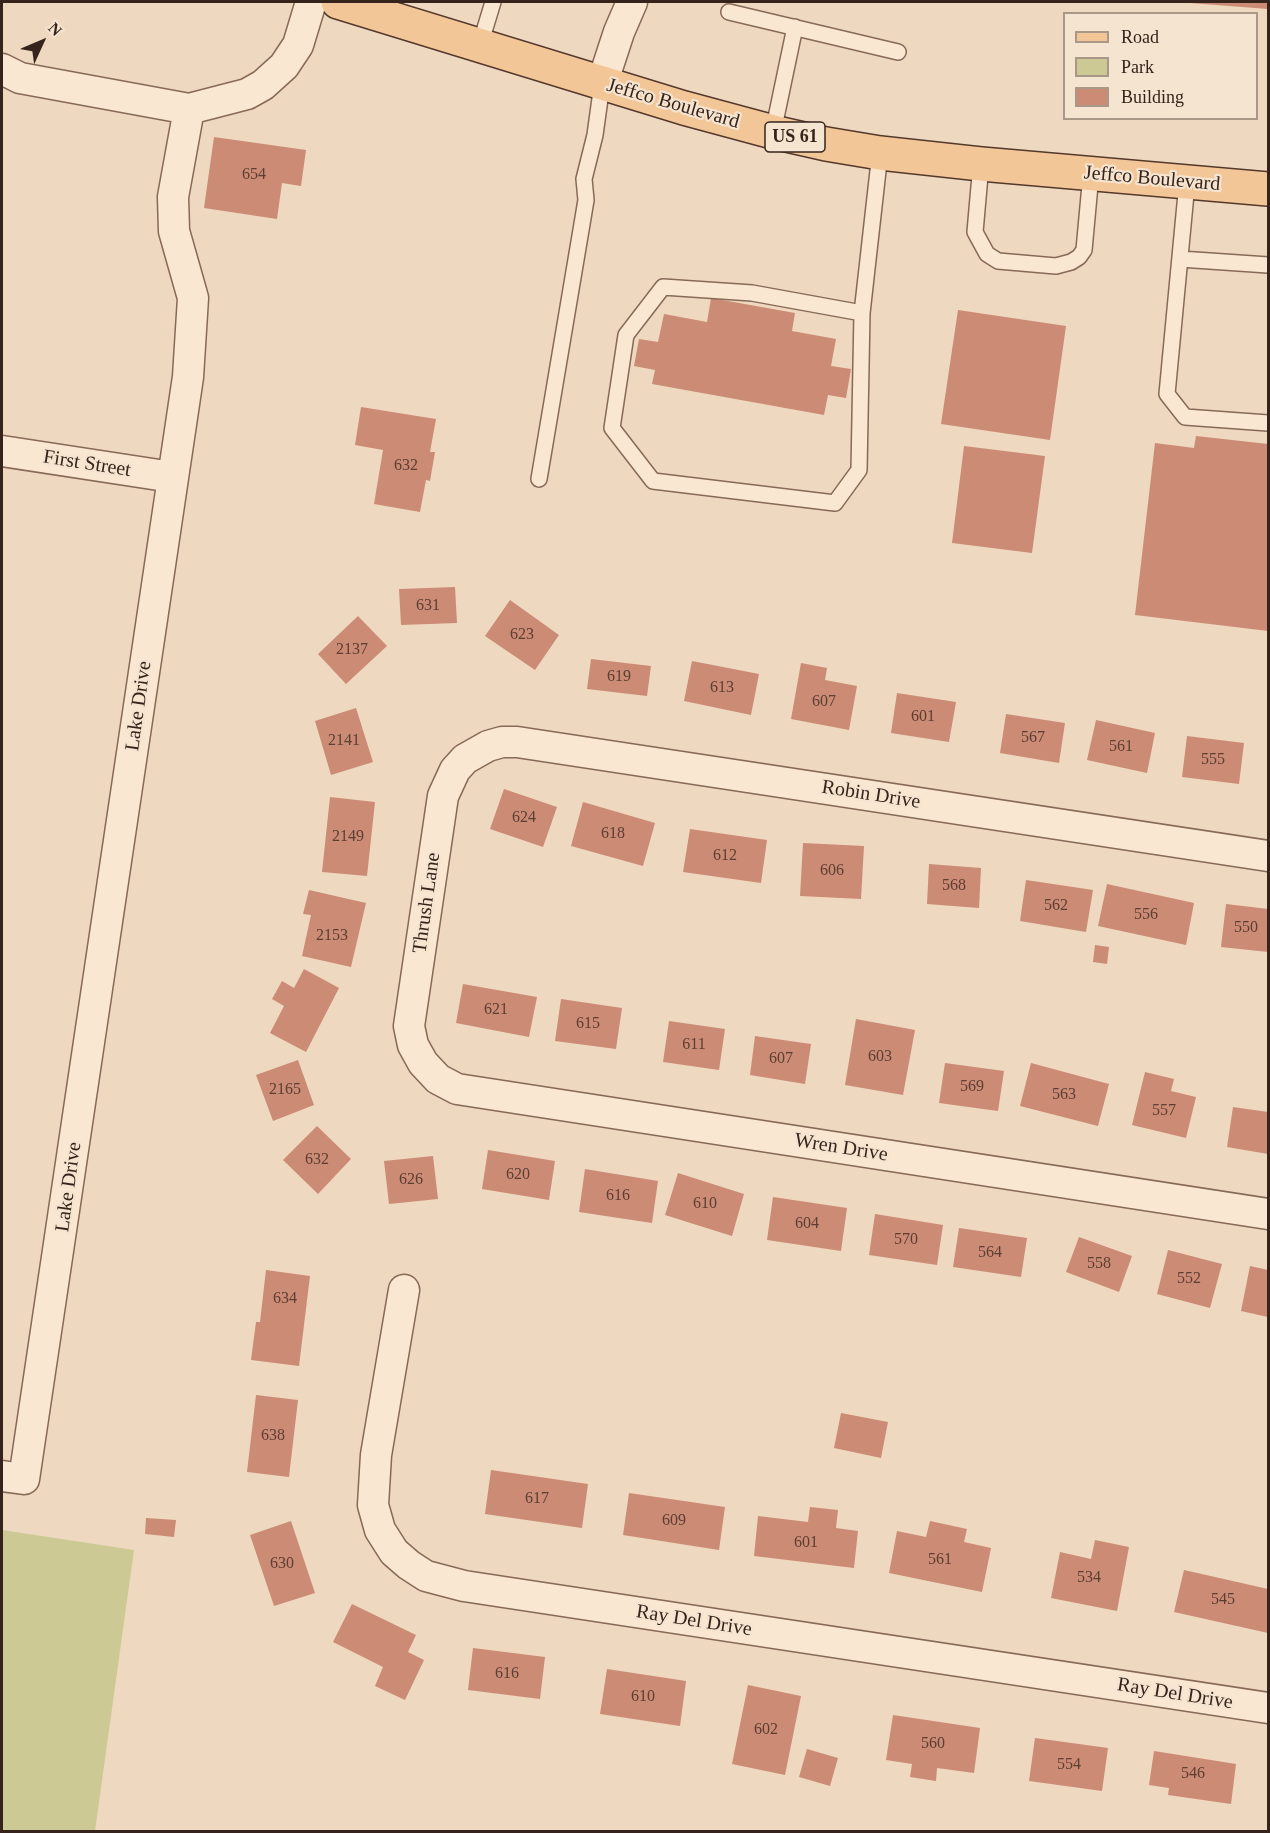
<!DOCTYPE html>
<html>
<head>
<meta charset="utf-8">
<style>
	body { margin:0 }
	#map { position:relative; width:1270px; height:1833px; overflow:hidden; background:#eed8bf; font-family:"Times New Roman",serif }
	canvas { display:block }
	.frame { position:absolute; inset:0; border:3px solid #36241c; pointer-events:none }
	.legend { position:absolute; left:1063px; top:12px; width:195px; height:108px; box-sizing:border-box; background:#f5e4cf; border:2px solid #a99787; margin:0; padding:8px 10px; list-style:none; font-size:18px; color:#36241c }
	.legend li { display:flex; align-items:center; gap:12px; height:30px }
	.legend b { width:30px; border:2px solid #a99787 }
	.north { position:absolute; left:12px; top:12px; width:60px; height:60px; -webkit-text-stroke:4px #f5e4cf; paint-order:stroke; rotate:46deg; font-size:16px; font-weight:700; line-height:24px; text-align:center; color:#36241c }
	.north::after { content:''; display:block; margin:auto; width:21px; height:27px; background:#36241c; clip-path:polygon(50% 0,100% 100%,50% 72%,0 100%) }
</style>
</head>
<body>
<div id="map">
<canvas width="1270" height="1833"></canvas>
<div class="frame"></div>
<ul class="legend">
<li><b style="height:8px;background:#f2c696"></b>Road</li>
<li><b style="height:16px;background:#ccc994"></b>Park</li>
<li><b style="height:16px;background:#cc8b75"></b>Building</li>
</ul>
<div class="north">N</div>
</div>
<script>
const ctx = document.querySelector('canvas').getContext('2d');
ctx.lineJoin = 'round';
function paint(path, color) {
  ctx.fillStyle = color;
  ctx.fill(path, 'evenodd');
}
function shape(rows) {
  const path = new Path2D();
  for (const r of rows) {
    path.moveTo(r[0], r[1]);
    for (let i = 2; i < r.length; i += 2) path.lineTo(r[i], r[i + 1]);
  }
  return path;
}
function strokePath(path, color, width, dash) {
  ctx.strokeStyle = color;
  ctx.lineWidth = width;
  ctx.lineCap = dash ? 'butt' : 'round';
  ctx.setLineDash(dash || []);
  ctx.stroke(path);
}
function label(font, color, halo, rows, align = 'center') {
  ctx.font = font + ' "Times New Roman",serif';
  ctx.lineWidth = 4.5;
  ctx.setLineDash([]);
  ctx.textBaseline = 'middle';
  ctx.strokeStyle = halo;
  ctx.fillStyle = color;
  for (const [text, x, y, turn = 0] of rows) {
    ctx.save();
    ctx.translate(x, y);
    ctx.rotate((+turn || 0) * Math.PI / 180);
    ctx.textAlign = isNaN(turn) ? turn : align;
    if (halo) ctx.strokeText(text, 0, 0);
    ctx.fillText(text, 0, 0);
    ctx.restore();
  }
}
const green = shape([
	[2,1530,134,1550,95,1831,2,1831]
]);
const building = shape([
	[1190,2,1268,2,1268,9,1190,3],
	[214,137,306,150,301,186,282,183,277,219,204,208],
	[711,298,795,313,792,331,836,339,831,366,851,369,846,398,828,395,824,415,652,384,655,370,634,366,639,339,658,342,664,314,707,322],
	[958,310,1066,326,1050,440,941,424],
	[361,407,436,419,430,452,435,452,430,481,426,480,420,512,374,504,383,450,355,445],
	[1196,436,1268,444,1268,631,1135,615,1155,443,1194,448],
	[964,446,1045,456,1032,553,952,543],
	[455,587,457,623,401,625,399,589],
	[510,600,559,635,535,670,485,636],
	[358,616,387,646,346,684,318,654],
	[591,659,651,666,647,696,587,689],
	[692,661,759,674,751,715,684,701],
	[801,663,827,668,825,680,857,686,849,730,791,719],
	[897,693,956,702,949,742,891,733],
	[356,708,373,762,331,775,315,721],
	[1006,714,1065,723,1059,763,1000,753],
	[1096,720,1155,733,1147,773,1087,760],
	[1187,736,1244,743,1239,784,1182,777],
	[504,789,557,807,543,847,490,829],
	[330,797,375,802,367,876,322,872],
	[583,802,655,823,643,866,571,846],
	[690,829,767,840,761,883,683,872],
	[803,843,864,846,861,899,800,896],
	[929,864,981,868,979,908,927,904],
	[1026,880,1093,890,1086,932,1020,921],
	[1107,884,1194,903,1186,945,1098,926],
	[309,890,366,903,351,967,302,956,311,915,303,914],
	[1226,904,1268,909,1268,952,1221,947],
	[1095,945,1109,947,1107,964,1093,962],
	[304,969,339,988,306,1052,270,1033,284,1006,272,999,282,981,294,988],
	[463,984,537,997,529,1037,456,1023],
	[561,999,622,1008,616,1049,555,1041],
	[856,1019,915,1030,903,1095,845,1085],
	[669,1021,725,1029,719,1070,663,1062],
	[755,1036,811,1044,805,1084,750,1075],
	[298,1060,314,1105,273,1121,256,1075],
	[945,1063,1004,1071,998,1111,939,1103],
	[1031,1063,1109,1084,1098,1126,1020,1106],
	[1145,1072,1174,1079,1171,1091,1196,1097,1186,1138,1132,1125],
	[1233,1107,1268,1112,1268,1154,1227,1147],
	[317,1126,351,1159,318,1194,283,1160],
	[488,1150,555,1161,549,1200,482,1189],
	[433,1156,438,1199,389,1204,384,1161],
	[585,1169,658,1181,652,1223,579,1212],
	[678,1173,744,1194,732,1236,665,1215],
	[773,1197,847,1208,841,1251,767,1240],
	[875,1214,943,1225,937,1265,869,1255],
	[959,1228,1027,1238,1021,1277,953,1267],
	[1079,1237,1132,1256,1119,1292,1066,1272],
	[1168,1250,1222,1264,1210,1308,1157,1294],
	[1250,1266,1268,1270,1268,1317,1241,1311],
	[266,1270,310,1276,299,1366,251,1360,256,1322,260,1322],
	[256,1395,298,1400,289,1477,247,1472],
	[841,1413,888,1422,881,1458,834,1448],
	[491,1470,588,1484,582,1528,485,1514],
	[629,1493,725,1507,719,1550,623,1535],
	[810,1507,838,1510,836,1528,858,1531,854,1568,754,1556,758,1516,808,1522],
	[146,1518,176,1520,174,1537,145,1534],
	[291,1521,315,1593,274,1606,250,1535],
	[930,1521,967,1529,964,1542,991,1548,982,1592,889,1573,897,1531,926,1537],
	[1095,1540,1129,1547,1117,1611,1051,1598,1060,1552,1091,1559],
	[1184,1570,1268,1589,1268,1633,1174,1612],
	[352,1604,416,1635,408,1652,424,1660,405,1700,375,1686,383,1667,333,1642],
	[473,1648,545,1657,540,1699,468,1690],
	[607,1669,686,1681,680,1726,600,1714],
	[748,1685,801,1696,785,1775,732,1764],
	[893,1715,980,1728,974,1773,937,1768,936,1781,910,1777,912,1764,886,1760],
	[1035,1738,1108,1748,1102,1791,1029,1781],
	[807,1749,838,1758,830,1786,799,1777],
	[1154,1751,1236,1764,1231,1804,1168,1795,1169,1788,1149,1785]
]);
const service = shape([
	[729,12,898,52],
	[480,45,493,2],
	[773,132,795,27],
	[981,164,975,232,987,254,998,261,1056,266,1071,262,1079,257,1084,250,1091,174],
	[1187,183,1167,394,1185,417,1268,423],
	[1180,259,1268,265],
	[862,313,752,293,663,287,626,335,612,428,653,481,835,503,859,470,862,313,880,153],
	[539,479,582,224,586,200,584,179,595,135,602,84]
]);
const minor = shape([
	[2,69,20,78,189,109],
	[602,84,619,32,632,2],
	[2,451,172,477],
	[1268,856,517,742,502,742,488,746,465,759,455,770,443,796,409,1026,413,1045,423,1063,438,1079,457,1089,1268,1214],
	[404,1290,376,1455,373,1505,380,1530,394,1552,409,1565,426,1576,464,1586,1268,1708],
	[2,1476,24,1479,188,377,193,298,174,231,173,197,189,109,247,94,263,85,284,66,298,45,311,2]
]);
const primary = shape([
	[338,2,684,108,773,132,826,144,880,153,981,164,1268,189]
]);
const numberNames = [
	["654",254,175],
	["632",406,466],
	["631",428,606],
	["623",522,635],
	["2137",352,650],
	["619",619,677],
	["613",722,688],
	["607",824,702],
	["601",923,717],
	["567",1033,738],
	["2141",344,741],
	["561",1121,747],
	["555",1213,760],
	["624",524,818],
	["618",613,834],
	["2149",348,837],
	["612",725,856],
	["606",832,871],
	["568",954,886],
	["562",1056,906],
	["556",1146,915],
	["550",1246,928],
	["2153",332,936],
	["621",496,1010],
	["615",588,1024],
	["611",694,1045],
	["603",880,1057],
	["607",781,1059],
	["569",972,1087],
	["2165",285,1090],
	["563",1064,1095],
	["557",1164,1111],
	["632",317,1160],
	["620",518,1175],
	["626",411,1180],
	["616",618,1196],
	["610",705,1204],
	["604",807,1224],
	["570",906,1240],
	["564",990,1253],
	["558",1099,1264],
	["552",1189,1279],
	["634",285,1299],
	["638",273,1436],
	["617",537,1499],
	["609",674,1521],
	["601",806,1543],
	["561",940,1560],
	["630",282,1564],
	["534",1089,1578],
	["545",1223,1600],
	["616",507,1674],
	["610",643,1697],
	["602",766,1730],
	["560",933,1744],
	["554",1069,1765],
	["546",1193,1774]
];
const shields = [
	[795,137,60]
];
const shieldNames = [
	["US 61",795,137]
];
const streetNames = [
	["Jeffco Boulevard",673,104,16],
	["Jeffco Boulevard",1152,179,5],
	["First Street",87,464,9],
	["Lake Drive",139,706,-82],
	["Robin Drive",871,795,9],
	["Thrush Lane",427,903,-82],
	["Wren Drive",841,1148,9],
	["Lake Drive",69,1187,-82],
	["Ray Del Drive",694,1621,9],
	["Ray Del Drive",1175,1694,9]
];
paint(green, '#ccc994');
paint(building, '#cc8b75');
strokePath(service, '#876958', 18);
strokePath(minor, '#876958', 33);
strokePath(primary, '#54382c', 36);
strokePath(service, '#f9e7d2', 15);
strokePath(minor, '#f9e7d2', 30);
strokePath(primary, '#f2c696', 33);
label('16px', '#5c3e32', null, numberNames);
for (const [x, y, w] of shields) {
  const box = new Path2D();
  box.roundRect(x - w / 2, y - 15, w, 30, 4.5);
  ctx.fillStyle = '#f5e4cf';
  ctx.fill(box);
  strokePath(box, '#36241c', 1.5);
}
label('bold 18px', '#36241c', null, shieldNames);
label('20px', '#36241c', '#f5e4cf', streetNames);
</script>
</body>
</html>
